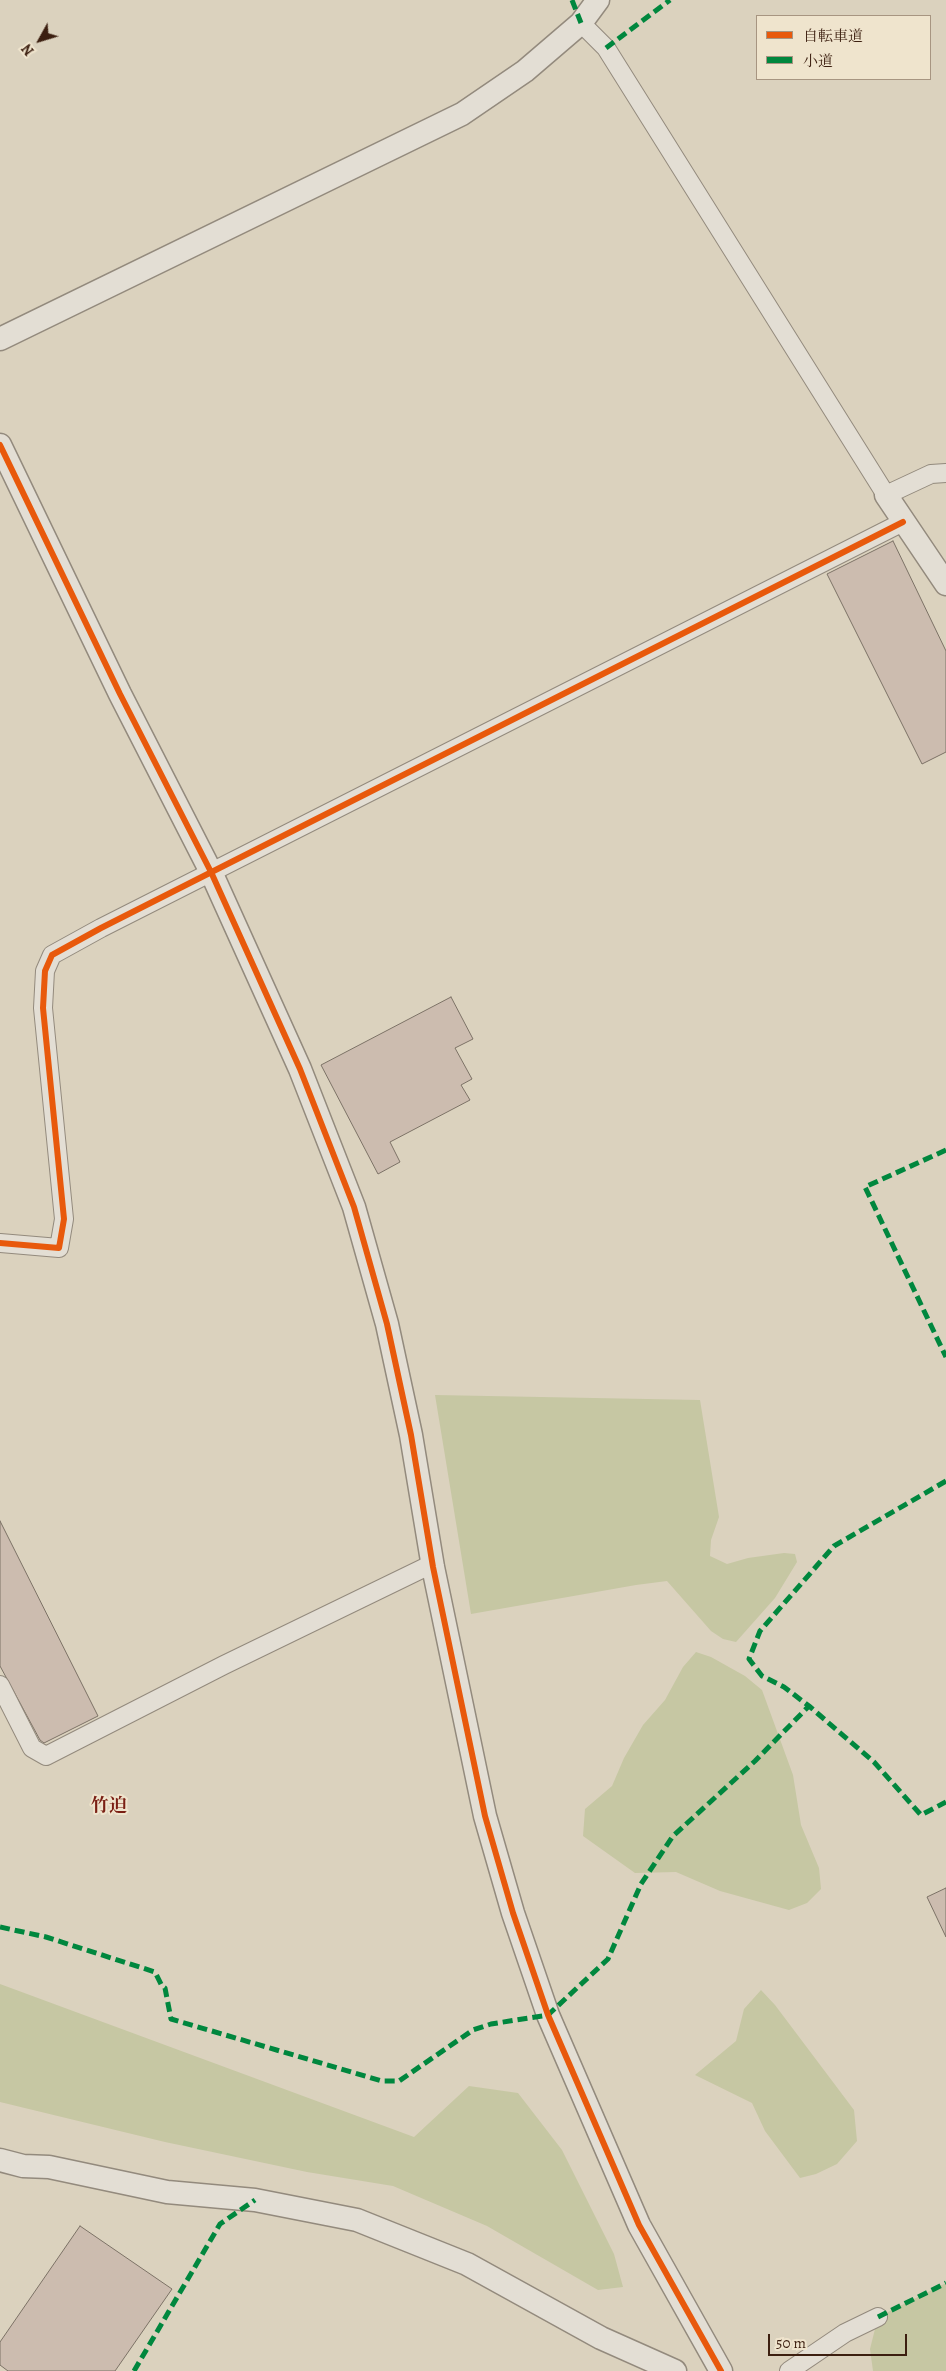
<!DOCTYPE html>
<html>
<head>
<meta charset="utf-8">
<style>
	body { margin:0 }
	#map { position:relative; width:946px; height:2371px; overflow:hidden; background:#dbd2be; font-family:Alegreya,"Noto Serif JP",serif }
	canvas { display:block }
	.legend { position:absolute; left:756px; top:15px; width:175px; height:65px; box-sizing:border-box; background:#efe4cd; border:1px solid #a79581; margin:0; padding:6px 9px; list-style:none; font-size:15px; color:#3c1f10 }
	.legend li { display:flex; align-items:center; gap:10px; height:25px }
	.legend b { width:25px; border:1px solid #a79581 }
	.north { position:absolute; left:15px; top:15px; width:50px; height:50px; -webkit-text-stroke:4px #efe4cd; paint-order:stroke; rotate:231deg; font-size:14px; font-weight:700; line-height:20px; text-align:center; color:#3c1f10 }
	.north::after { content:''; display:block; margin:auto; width:18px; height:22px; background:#3c1f10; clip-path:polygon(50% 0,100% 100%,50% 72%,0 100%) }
	.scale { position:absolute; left:768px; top:2334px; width:139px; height:22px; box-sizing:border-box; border:2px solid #3c1f10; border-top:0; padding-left:6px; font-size:15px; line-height:18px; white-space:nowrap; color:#3c1f10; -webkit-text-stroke:4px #efe4cd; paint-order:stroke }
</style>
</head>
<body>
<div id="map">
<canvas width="946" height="2371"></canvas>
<ul class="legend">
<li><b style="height:6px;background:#e8590c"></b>自転車道</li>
<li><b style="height:6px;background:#00873e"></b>小道</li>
</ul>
<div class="north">N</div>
<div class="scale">50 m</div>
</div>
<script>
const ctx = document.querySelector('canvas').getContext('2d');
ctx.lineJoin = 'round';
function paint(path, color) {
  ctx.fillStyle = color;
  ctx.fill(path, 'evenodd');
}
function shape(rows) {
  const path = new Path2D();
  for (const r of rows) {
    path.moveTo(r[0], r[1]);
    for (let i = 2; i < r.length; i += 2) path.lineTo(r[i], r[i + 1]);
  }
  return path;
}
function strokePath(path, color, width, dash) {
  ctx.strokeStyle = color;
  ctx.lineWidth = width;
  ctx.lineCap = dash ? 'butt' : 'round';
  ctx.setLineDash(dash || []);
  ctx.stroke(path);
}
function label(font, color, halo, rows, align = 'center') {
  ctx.font = font + ' Alegreya,"Noto Serif JP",serif';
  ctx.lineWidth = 4;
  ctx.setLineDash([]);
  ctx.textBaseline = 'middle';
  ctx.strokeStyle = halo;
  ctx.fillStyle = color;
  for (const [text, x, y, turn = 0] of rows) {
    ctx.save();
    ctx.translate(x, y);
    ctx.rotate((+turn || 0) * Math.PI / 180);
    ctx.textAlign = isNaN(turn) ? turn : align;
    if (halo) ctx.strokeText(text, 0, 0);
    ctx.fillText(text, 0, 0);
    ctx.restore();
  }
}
const green = shape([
	[435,1395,700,1400,719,1517,711,1540,710,1556,727,1564,748,1558,784,1553,795,1554,797,1562,775,1598,736,1642,723,1639,711,1631,667,1581,636,1585,471,1614],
	[696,1652,711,1657,745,1676,762,1690,793,1775,801,1825,819,1868,821,1889,807,1903,789,1910,720,1891,676,1872,635,1873,583,1836,585,1809,612,1786,624,1758,643,1725,665,1700,683,1667],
	[0,1984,414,2137,469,2086,518,2093,562,2150,614,2254,623,2287,598,2290,487,2226,393,2186,307,2172,165,2142,0,2102],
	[761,1990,775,2005,854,2110,857,2141,837,2164,816,2174,800,2178,765,2131,752,2103,695,2075,736,2041,744,2009],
	[946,2283,946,2371,873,2371,870,2349,878,2317]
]);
const building = shape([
	[893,541,946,651,946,752,922,764,827,574,893,541],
	[451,997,473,1039,455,1048,472,1079,461,1085,470,1100,390,1142,400,1162,378,1174,321,1065,451,997],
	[0,1521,98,1716,44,1743,40,1740,0,1666,0,1521],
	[946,1888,946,1937,927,1897,946,1888],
	[80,2226,172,2289,115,2371,8,2371,0,2365,0,2342,80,2226]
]);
const minor = shape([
	[581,23,606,48,886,495,931,474,946,473],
	[0,1243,59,1248,64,1219,43,1008,45,971,52,955,101,928,903,522],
	[0,1685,32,1748,46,1756,224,1665,432,1564],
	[789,2371,845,2333,878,2317]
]);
const tertiary = shape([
	[0,339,462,114,525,71,581,23,598,0],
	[0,445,120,694,211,872,300,1069,354,1207,387,1324,411,1435,433,1567,485,1816,513,1913,548,2015,639,2225,721,2371],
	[886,495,946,584],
	[0,2160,23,2166,49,2167,167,2192,255,2200,357,2220,467,2264,601,2338,675,2371]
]);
const quiet = shape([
	[572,0,581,23],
	[606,48,670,0],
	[946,1150,865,1187,946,1357],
	[946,1481,834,1546,760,1631,749,1659,762,1676,784,1687,809,1706,874,1762,921,1815,946,1802],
	[0,1927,46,1937,155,1972,162,1986,165,1988,171,2019,382,2081,399,2081,473,2030,491,2024,548,2015,608,1959,641,1884,673,1836,755,1761,809,1706],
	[878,2317,946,2283],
	[134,2371,220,2224,255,2200]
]);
const cycleway = shape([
	[0,445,120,694,211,872,300,1069,354,1207,387,1324,411,1435,433,1567,485,1816,513,1913,548,2015,639,2225,721,2371],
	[0,1243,59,1248,64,1219,43,1008,45,971,52,955,101,928,903,522]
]);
const quarterNames = [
	["竹迫",109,1807]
];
paint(green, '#c6c7a3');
paint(building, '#ccbcaf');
strokePath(building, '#7c7266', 1);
strokePath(minor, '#938a7d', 20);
strokePath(tertiary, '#938a7d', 25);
strokePath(minor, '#e3ded4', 18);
strokePath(tertiary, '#e3ded4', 22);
strokePath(quiet, '#00873e', 5, [10, 5]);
strokePath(cycleway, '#e8590c', 6);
label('bold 18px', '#7a1f14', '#efe4cd', quarterNames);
</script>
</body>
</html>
